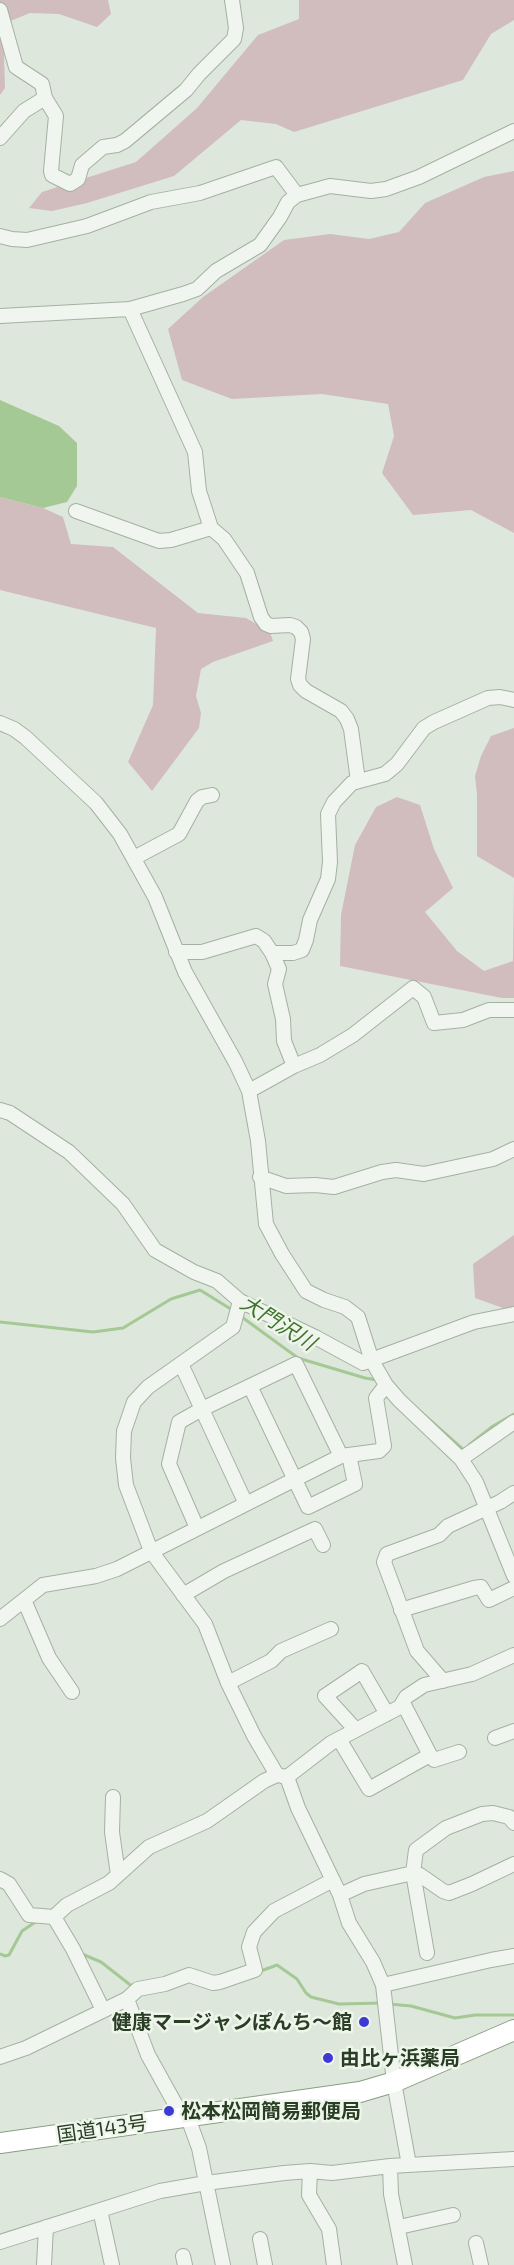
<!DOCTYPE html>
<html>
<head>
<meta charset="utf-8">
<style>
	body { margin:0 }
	canvas { display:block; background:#dee7dc }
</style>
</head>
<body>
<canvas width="514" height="2265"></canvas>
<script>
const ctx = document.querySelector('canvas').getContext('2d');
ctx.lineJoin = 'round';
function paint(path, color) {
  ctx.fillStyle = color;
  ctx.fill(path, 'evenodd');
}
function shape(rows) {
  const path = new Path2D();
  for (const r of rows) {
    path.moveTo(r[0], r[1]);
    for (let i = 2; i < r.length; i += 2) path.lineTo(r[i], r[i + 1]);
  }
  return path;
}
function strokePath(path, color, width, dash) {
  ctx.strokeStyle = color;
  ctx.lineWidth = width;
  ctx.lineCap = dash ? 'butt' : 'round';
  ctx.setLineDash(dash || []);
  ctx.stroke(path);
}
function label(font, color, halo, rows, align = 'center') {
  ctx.font = font + ' "Exo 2","Noto Sans JP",sans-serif';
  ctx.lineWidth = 5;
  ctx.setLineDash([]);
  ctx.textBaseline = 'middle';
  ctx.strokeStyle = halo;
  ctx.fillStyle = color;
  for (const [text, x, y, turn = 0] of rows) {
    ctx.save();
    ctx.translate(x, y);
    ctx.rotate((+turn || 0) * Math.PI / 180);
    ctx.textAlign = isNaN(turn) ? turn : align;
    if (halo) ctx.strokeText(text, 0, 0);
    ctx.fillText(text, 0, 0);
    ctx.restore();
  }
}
const green = shape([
	[0,0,108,0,111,14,97,27,59,14,30,13,3,24,5,88,0,95],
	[299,0,514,0,514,20,491,34,463,80,294,132,276,124,241,120,174,176,87,203,52,211,29,208,42,192,136,162,197,108,258,35,299,19],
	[514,171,514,533,471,510,413,515,382,473,394,436,388,404,322,394,232,399,182,380,168,329,203,297,284,240,330,234,369,239,399,232,425,203,484,177],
	[0,497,43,508,63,517,71,544,113,547,198,613,246,618,270,632,273,641,213,662,201,669,196,696,201,713,199,728,152,791,128,762,153,705,156,628,0,590],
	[514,728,514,878,477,856,477,795,475,776,481,756,491,736],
	[397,797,420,805,434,849,453,888,425,912,457,951,484,971,513,961,514,880,514,998,502,998,340,966,341,915,355,845,376,807],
	[514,1235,514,1312,475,1298,473,1264]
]);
const water = shape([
	[0,400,59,426,77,443,77,486,67,502,43,508,0,497]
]);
const stream = shape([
	[239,1315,298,1358,365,1378,377,1380],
	[0,1322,93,1332,123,1328,171,1299,200,1290,234,1311],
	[420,1411,464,1450],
	[469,1445,493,1426,514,1414],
	[0,1954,5,1956,9,1955,22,1931,37,1921],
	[82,1954,101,1962,133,1987],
	[258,1972,277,1965,297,1979,306,1993,311,1997,339,2004,382,2003],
	[389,2004,411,2006,455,2018,475,2015,514,2015]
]);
const minor = shape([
	[0,10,16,67,42,84,45,98,56,116,51,171,52,175,70,184,78,179,82,165,103,147,117,145,125,141,186,90,199,74,234,39,236,28,232,0],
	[0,138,24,111,45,98],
	[0,236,12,239,27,240,87,226,151,202,200,193,276,167,297,195],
	[130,309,195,452,199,491,211,528,224,539,247,573,261,617,266,624,271,626,290,625,296,627,301,632,303,639,298,679,300,685,306,691,341,711,347,719,351,729,358,781],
	[0,316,130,309,183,294,197,289,216,271,260,245,280,217,288,202,297,195,330,186,371,191,386,189,419,177,514,131],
	[76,511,159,541,171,540,211,528],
	[0,723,14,729,25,737,96,803,120,834,155,897,185,972,236,1063,249,1091,258,1141,266,1224,282,1254,306,1291,324,1300,345,1307,358,1317,372,1361,386,1385,399,1400,461,1459,476,1482,514,1576],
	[134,858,179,834,197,801,202,797,212,795],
	[176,952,202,952,256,936,264,941,272,953,293,953,302,950,306,940,310,920,328,879,330,862,328,814,334,802,352,783,385,774,397,764,424,728,434,722,488,698,500,697,514,700],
	[272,953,279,969,275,984,283,1019,284,1041,294,1066],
	[249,1091,294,1066,320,1055,353,1035,413,988,424,997,434,1023,463,1020,489,1010,514,1010],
	[0,1110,10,1113,69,1152,123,1204,155,1250,194,1272,217,1281,240,1301,315,1337,363,1363,474,1322,514,1314],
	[260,1177,286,1186,315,1185,334,1187,382,1172,396,1170,424,1174,493,1159,514,1149],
	[240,1301,233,1327,148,1387,134,1402,124,1431,123,1458,126,1485,151,1551,205,1624,228,1683,254,1736,277,1775,287,1777,331,1743,400,1707,406,1697,424,1685,472,1674,514,1655],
	[181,1364,246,1504],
	[250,1386,308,1507,355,1484,349,1455],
	[461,1459,514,1422],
	[197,1528,169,1464,179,1422,202,1409,296,1364,341,1456],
	[183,1595,224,1571,315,1529,323,1545],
	[24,1600,49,1658,72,1692],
	[401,1610,474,1588,481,1587,489,1600,514,1588],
	[0,1619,43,1585,96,1576,117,1569,341,1456,379,1451,384,1446,376,1398,386,1385],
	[443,1681,417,1651,384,1562,387,1554,439,1535,448,1526,500,1502,514,1493],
	[228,1683,271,1661,281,1651,331,1629],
	[356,1730,325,1696,362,1671,387,1714],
	[495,1738,514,1731],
	[339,1739,369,1789,430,1755,403,1703],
	[430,1755,434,1760,459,1752],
	[287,1777,298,1808,340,1895,349,1923,373,1962,383,1985,394,2082,409,2165],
	[113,1797,112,1832,118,1875],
	[413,1873,420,1875,443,1891,449,1893,472,1884,514,1864],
	[413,1873,427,1953],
	[0,1879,9,1884,29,1915,54,1917,67,1905,109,1883,149,1847,207,1821,264,1781,277,1775],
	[340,1895,364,1884,413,1873,416,1850,446,1828,482,1814,493,1813,509,1817,514,1823],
	[54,1917,73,1949,103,2010],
	[383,1985,491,1960,514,1956],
	[127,1999,148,2055,183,2118],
	[0,2057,26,2048,127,1999,138,1989,165,1984,189,1975,213,1983,220,1982,255,1970,249,1947,254,1932,274,1911,333,1880],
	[188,2118,199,2148,223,2265],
	[390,2166,391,2194,405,2265],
	[310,2171,309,2195,329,2229,334,2265],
	[100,2210,112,2265],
	[399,2227,453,2215],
	[260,2239,265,2265],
	[0,2242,160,2191,206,2183,284,2173,310,2171,332,2173,390,2166,514,2159],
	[476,2243,481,2265],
	[183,2256,185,2265],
	[44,2265,46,2227]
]);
const highway = shape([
	[0,2143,360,2092,394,2082,514,2030]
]);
const markers = [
	[364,2022,6,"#3e39d4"],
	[328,2058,6,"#3e39d4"],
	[169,2111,6,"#3e39d4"]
];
const poiNames = [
	["健康マージャンぽんち～館",352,2022,"right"],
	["由比ヶ浜薬局",340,2058],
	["松本松岡簡易郵便局",181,2111]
];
const streetNames = [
	["国道143号",102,2129,-8]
];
const waterNames = [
	["大門沢川",278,1323,32]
];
paint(green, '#d1bdbe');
paint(water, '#a5c995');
strokePath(stream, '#a5c995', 3);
strokePath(minor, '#a4b1a1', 16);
strokePath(highway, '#899e83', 22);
strokePath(minor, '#f0f5ef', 14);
strokePath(highway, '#fff', 20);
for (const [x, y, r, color] of markers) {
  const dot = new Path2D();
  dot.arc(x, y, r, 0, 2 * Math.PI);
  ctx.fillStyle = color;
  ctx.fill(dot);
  strokePath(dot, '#eef5eb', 2);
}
label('bold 20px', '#2a3e25', '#eef5eb', poiNames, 'left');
label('20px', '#2a3e25', '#eef5eb', streetNames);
label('italic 21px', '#40732e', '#eef5eb', waterNames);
</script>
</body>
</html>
